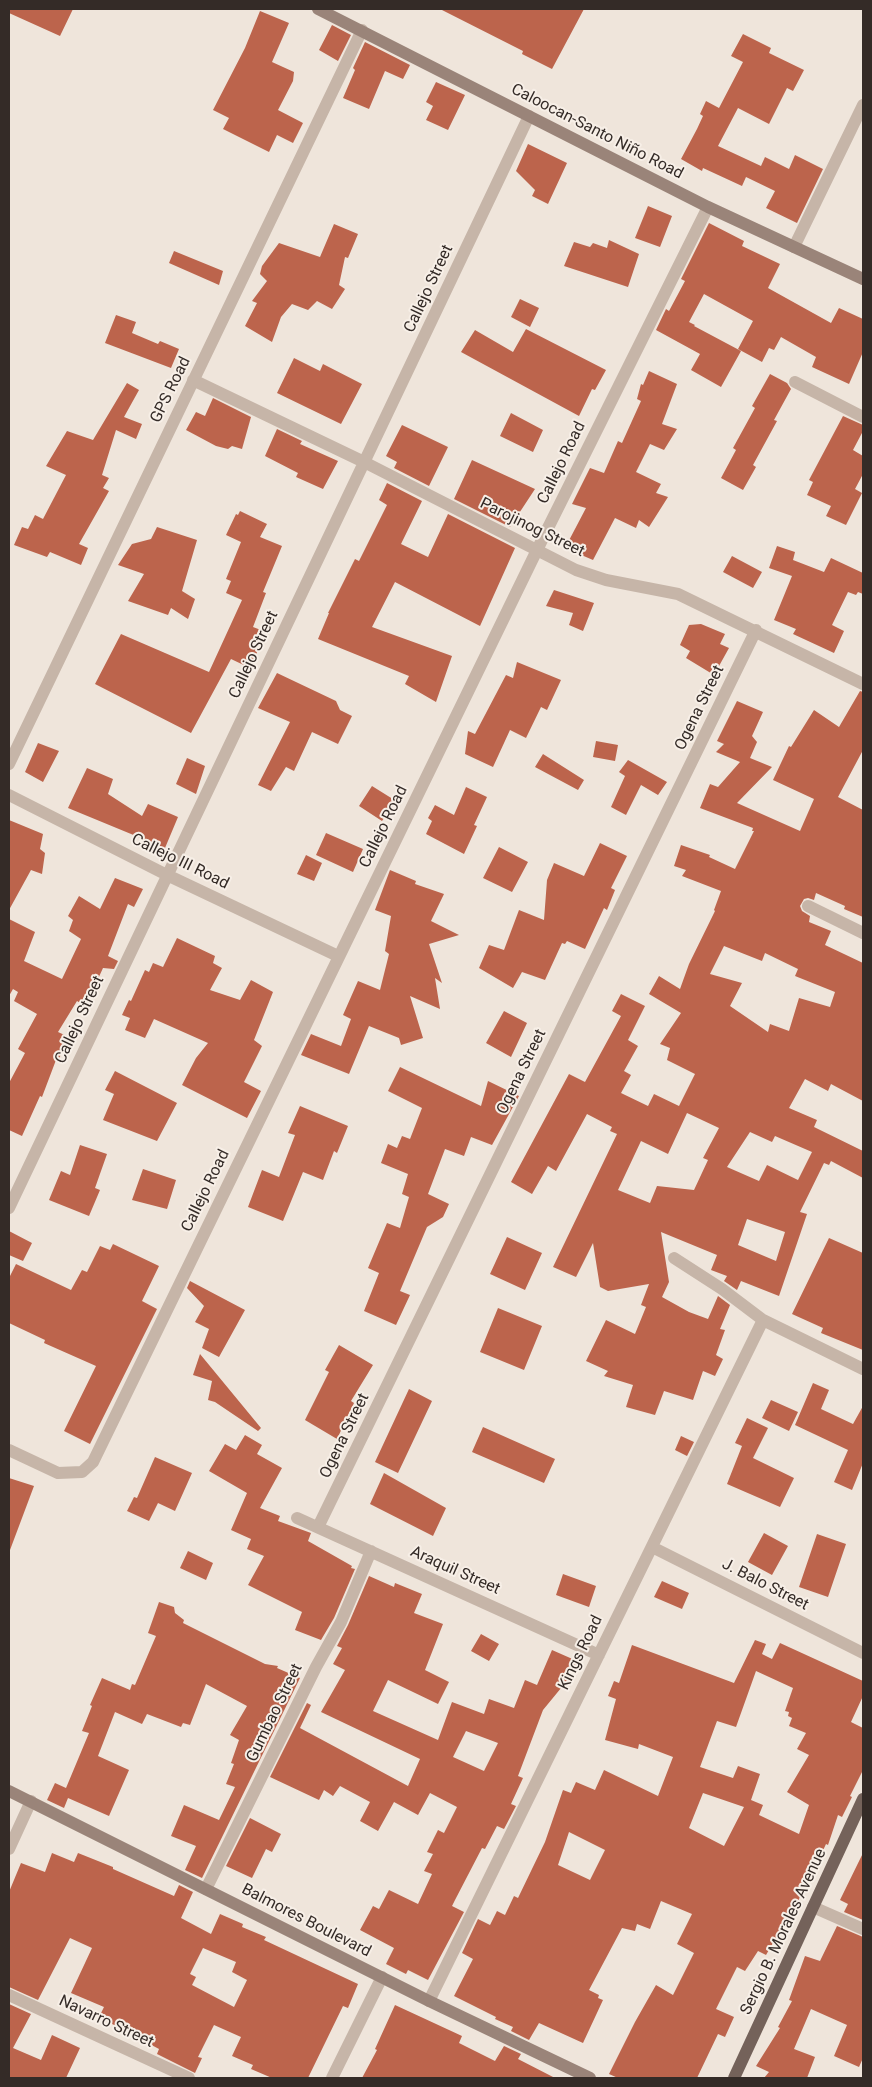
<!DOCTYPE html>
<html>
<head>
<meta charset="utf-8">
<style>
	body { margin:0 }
	#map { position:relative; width:872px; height:2087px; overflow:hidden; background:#efe5db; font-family:Roboto,sans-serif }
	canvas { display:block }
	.frame { position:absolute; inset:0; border:10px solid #342b27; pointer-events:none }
</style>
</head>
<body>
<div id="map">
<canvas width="872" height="2087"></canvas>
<div class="frame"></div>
</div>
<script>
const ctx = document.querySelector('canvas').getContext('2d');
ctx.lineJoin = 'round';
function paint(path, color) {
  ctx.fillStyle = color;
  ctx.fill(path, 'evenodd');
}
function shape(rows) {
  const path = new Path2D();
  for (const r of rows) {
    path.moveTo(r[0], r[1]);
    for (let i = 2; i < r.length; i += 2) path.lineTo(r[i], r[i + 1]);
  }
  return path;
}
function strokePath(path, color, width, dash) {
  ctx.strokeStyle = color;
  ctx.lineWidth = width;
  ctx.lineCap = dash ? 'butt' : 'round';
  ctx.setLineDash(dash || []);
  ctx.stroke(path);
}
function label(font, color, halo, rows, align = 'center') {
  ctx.font = font + ' Roboto,sans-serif';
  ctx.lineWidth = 4;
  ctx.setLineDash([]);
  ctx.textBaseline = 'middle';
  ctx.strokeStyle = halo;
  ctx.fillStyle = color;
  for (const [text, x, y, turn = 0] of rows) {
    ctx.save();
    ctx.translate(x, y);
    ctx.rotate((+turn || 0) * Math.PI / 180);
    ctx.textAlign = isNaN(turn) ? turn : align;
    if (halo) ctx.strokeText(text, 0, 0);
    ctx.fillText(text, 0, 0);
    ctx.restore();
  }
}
const building = shape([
	[9,9,73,9,60,36,9,13],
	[440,9,584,9,552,69,522,54,523,51],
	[260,11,289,23,272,62,294,72,293,81,278,110,303,123,293,143,277,135,269,152,223,129,229,118,213,110,245,48],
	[332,25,351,35,338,61,319,50],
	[743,34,771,48,769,53,804,70,793,91,787,88,769,124,738,108,718,146,761,166,765,157,789,169,795,155,823,169,797,223,766,208,775,191,746,177,742,186,703,168,702,171,681,159,697,129,703,116,700,114,706,101,719,108,743,62,731,56],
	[365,42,410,65,403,79,385,71,369,109,343,98,355,70,353,68],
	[436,82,465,95,448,130,426,120,433,106,426,102],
	[528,144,567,163,548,204,532,196,535,190,516,171],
	[648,206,672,216,660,247,635,238],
	[709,223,744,241,742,246,780,264,768,288,831,323,839,308,863,319,863,352,849,384,812,367,816,357,781,337,774,350,769,348,762,362,738,349,753,321,704,294,689,322,695,325,694,326,741,351,721,387,691,370,700,354,656,330,666,309,669,311,685,281,681,279],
	[334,224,358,234,348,258,345,257,339,285,345,289,332,309,317,301,308,310,292,304,281,317,272,342,245,326,257,303,252,301,267,281,260,274,262,266,279,243,320,257],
	[609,240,639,254,628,287,564,266,574,242,590,247,593,243,607,248],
	[174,251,223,271,219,285,169,263],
	[520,299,539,308,530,327,511,317],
	[116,315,136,322,132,333,158,344,160,341,179,349,171,368,105,343],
	[526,329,606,370,595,390,592,389,579,416,461,352,475,330,513,352],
	[294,358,320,371,323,364,362,384,341,424,277,393],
	[649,371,677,384,662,424,677,429,664,450,650,444,636,472,661,484,656,493,668,497,649,527,639,520,636,528,615,518,593,560,565,548,586,508,572,504,590,468,604,473,618,441,622,443,641,401,637,399,641,384,643,385],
	[770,374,787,383,791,389,774,420,777,421,753,465,756,467,743,490,721,478,736,450,733,448,755,408,752,406],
	[127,383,139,390,124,417,142,424,136,439,116,430,102,475,109,478,103,488,109,491,79,544,88,548,81,565,50,552,47,557,14,545,22,527,28,529,35,515,43,519,66,475,46,466,67,431,93,440],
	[213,398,251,417,242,449,232,446,228,449,216,446,186,430,196,412,205,416],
	[511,413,543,430,533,452,500,436],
	[843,416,863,425,863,431,853,450,863,456,863,474,855,489,862,493,846,525,826,516,831,506,807,495,813,482,809,480],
	[402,425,448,447,429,486,394,468,397,462,386,456],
	[277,429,302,441,300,444,338,461,323,489,296,477,298,473,265,456],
	[472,460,535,489,510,527,454,499],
	[387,483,422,501,401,544,428,557,448,514,515,548,480,626,395,582,372,627,452,656,436,702,405,684,409,676,318,639,329,613,328,613,355,559,359,561,387,505,379,500],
	[240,511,267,524,260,537,282,546,263,592,266,593,253,627,266,632,250,668,231,659,191,733,95,684,121,634,209,672,242,600,226,593,231,581,226,579,241,542,226,535,236,514,238,515],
	[157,527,197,540,182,591,195,599,188,619,171,608,168,615,128,601,144,574,118,565,132,544,151,539],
	[777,546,795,552,793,560,824,572,831,558,863,573,863,594,858,592,856,595,848,592,832,625,844,631,834,653,793,634,796,629,774,620,792,576,769,568],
	[732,556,762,572,753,588,723,572],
	[554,590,594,603,583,631,569,625,573,613,546,606],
	[701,624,725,634,720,644,729,648,714,675,686,658,690,651,680,645,689,625],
	[517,662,561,680,547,710,541,707,526,738,510,730,493,767,465,754,468,731,475,734,506,675,513,678],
	[277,673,336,701,340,710,352,716,338,744,312,732,294,771,286,767,271,791,258,785,290,722,258,708],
	[860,691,863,692,863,750,838,797,863,810,863,917,844,909,845,906,816,893,814,900,808,898,804,899,800,906,802,911,810,916,809,922,831,931,825,945,863,963,863,1101,831,1084,828,1091,805,1079,789,1108,817,1120,814,1127,863,1151,863,1178,831,1161,829,1165,824,1163,800,1212,807,1214,779,1296,741,1281,737,1290,724,1281,727,1276,711,1270,717,1255,661,1232,669,1282,662,1297,689,1312,708,1319,718,1296,730,1305,720,1329,725,1330,716,1355,723,1359,715,1376,703,1371,693,1400,664,1391,655,1415,626,1407,633,1385,604,1376,608,1371,586,1361,606,1320,635,1334,646,1307,641,1305,649,1284,608,1291,600,1287,593,1243,576,1277,553,1267,617,1134,610,1131,612,1127,587,1114,556,1171,548,1166,532,1194,511,1182,569,1074,585,1082,621,1016,612,1011,621,994,645,1006,628,1040,638,1046,624,1071,631,1075,621,1093,648,1106,654,1094,679,1106,695,1074,667,1060,670,1048,660,1044,681,1013,649,994,659,976,680,989,689,964,715,911,714,910,721,891,682,876,686,870,674,866,681,845,710,855,709,857,735,869,754,831,752,831,753,828,700,808,710,784,718,787,740,762,716,752,724,744,717,741,737,701,763,712,752,736,757,742,750,758,772,767,737,803,800,831,814,799,773,780,789,746,791,747,814,710,839,727],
	[724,946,762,961,765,953,798,969,795,976,835,992,830,1007,799,998,789,1031,770,1024,768,1032,730,1006,742,983,710,974],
	[687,1113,719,1128,703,1158,708,1160,694,1190,657,1186,650,1203,618,1190,641,1141,668,1154],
	[750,1132,772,1142,775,1136,812,1152,798,1180,767,1165,759,1181,727,1167],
	[747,1219,785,1232,776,1261,738,1245],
	[596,741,618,745,615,761,593,757],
	[38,743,59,751,43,782,25,772],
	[543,754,584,780,578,790,535,767],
	[187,758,205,766,196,794,176,784],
	[628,760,667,782,658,795,641,785,626,815,611,807,625,776,619,772],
	[87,768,113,779,108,794,142,816,148,804,178,817,165,848,68,808],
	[372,786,396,801,382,821,359,806],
	[466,787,487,797,474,825,477,826,464,854,426,834,432,821,428,818,435,805,454,815],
	[9,820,43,834,40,849,45,853,42,874,31,870,9,910],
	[326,833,363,849,353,872,316,855],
	[600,843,627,856,611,888,615,890,607,910,604,908,585,949,567,941,565,944,562,943,545,980,522,972,513,988,479,968,489,945,504,950,519,910,544,920,547,880,554,863,584,876],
	[499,847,528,862,512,892,483,878],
	[306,855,322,863,314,881,297,874],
	[390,870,416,881,415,884,444,894,431,921,459,935,429,944,442,983,435,978,440,1009,410,996,423,1038,401,1045,399,1038,369,1026,349,1074,301,1055,311,1034,341,1046,351,1019,343,1015,358,981,380,990,389,954,385,951,391,916,375,910],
	[115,878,143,889,134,907,128,904,108,956,118,961,114,969,103,968,92,992,89,990,82,1004,77,1001,58,1032,69,1037,58,1061,56,1060,42,1097,40,1096,22,1136,9,1130,9,1083,25,1053,18,1049,37,1014,14,1001,18,992,13,989,9,996,9,919,35,932,24,961,62,979,81,939,69,931,73,920,68,916,79,896,100,909],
	[177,938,215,956,213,963,222,968,210,990,240,1000,251,980,273,992,254,1040,262,1046,244,1082,261,1091,247,1118,182,1085,196,1058,208,1043,154,1019,145,1038,125,1030,130,1018,122,1015,129,1000,131,1001,145,970,149,972,153,963,163,967],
	[504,1011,527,1023,511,1057,486,1043],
	[400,1067,481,1106,488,1081,519,1096,492,1145,471,1137,464,1156,445,1149,428,1194,449,1204,443,1217,427,1227,400,1291,410,1295,396,1325,364,1311,379,1273,368,1268,387,1223,400,1228,409,1197,402,1194,408,1174,381,1163,388,1144,397,1148,402,1136,410,1139,422,1108,388,1091],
	[115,1071,177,1103,157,1141,103,1120,114,1094,105,1090],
	[300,1106,348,1126,337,1153,334,1151,323,1180,303,1172,283,1221,248,1207,262,1170,279,1177,295,1135,288,1133],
	[80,1145,107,1154,95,1188,100,1190,89,1216,49,1200,61,1171,70,1175],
	[143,1169,176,1180,167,1209,132,1200],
	[9,1231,32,1243,23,1261,9,1255],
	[507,1237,542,1253,525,1290,490,1274],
	[829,1238,863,1253,863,1350,821,1333,823,1328,792,1314],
	[113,1244,159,1266,142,1301,157,1309,90,1444,64,1431,96,1366,44,1343,45,1340,9,1323,9,1278,16,1264,71,1290,82,1270,87,1272,100,1246,110,1250],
	[190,1281,245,1310,219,1357,202,1348,209,1329,195,1322,204,1306,187,1288],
	[498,1308,542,1326,524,1370,480,1352],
	[339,1345,373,1365,351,1401,354,1403,337,1439,305,1420,329,1372,325,1370],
	[200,1354,261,1428,258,1431,215,1402,208,1400,212,1381,193,1375],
	[813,1383,829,1390,821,1409,853,1424,863,1406,863,1463,852,1490,834,1482,848,1450,795,1425],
	[409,1389,432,1401,398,1473,375,1462],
	[771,1400,798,1412,789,1431,762,1418],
	[747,1418,768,1428,753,1458,794,1478,780,1507,727,1484,742,1446,735,1443],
	[483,1427,555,1459,544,1483,472,1452],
	[245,1435,262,1445,257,1454,282,1468,260,1508,280,1516,278,1521,311,1533,308,1541,352,1566,351,1568,355,1569,334,1618,321,1640,295,1630,302,1612,248,1585,264,1556,247,1549,251,1539,231,1530,247,1493,209,1471,225,1444,236,1450],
	[681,1436,694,1442,687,1456,675,1450],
	[155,1457,192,1473,175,1511,158,1503,149,1521,127,1511,134,1497,137,1498],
	[384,1473,446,1508,433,1536,370,1504],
	[9,1478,34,1486,10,1550,9,1549],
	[764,1533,788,1546,772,1575,748,1562],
	[817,1534,846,1544,828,1597,799,1587],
	[188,1551,213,1563,206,1580,180,1568],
	[563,1574,596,1586,589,1607,556,1595],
	[369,1576,394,1587,395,1583,422,1594,414,1613,443,1624,425,1670,449,1682,438,1704,388,1680,373,1711,438,1740,452,1702,484,1714,489,1699,514,1708,525,1680,537,1685,552,1650,577,1661,568,1683,566,1682,543,1710,518,1776,523,1778,511,1804,516,1806,504,1829,497,1826,485,1849,482,1848,455,1900,452,1906,464,1912,428,1980,408,1970,406,1974,386,1964,394,1948,360,1930,373,1906,379,1909,389,1890,418,1904,432,1874,424,1871,433,1854,427,1852,438,1830,444,1833,457,1807,430,1793,418,1815,394,1802,378,1831,360,1821,370,1802,340,1786,333,1796,324,1790,319,1800,270,1777,307,1703,311,1705,300,1728,408,1786,420,1759,321,1712,345,1670,333,1664,342,1648,337,1646,348,1625],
	[466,1731,498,1743,484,1771,453,1757],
	[662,1581,689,1593,682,1609,654,1597],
	[159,1602,174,1607,175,1613,184,1620,183,1623,265,1664,278,1666,277,1668,300,1678,202,1878,185,1870,196,1846,171,1836,184,1805,219,1820,235,1787,226,1784,234,1764,231,1763,239,1740,230,1735,247,1706,206,1684,190,1725,183,1723,181,1727,147,1714,142,1724,115,1712,98,1756,129,1770,109,1816,68,1798,64,1808,47,1800,55,1783,66,1788,89,1733,82,1731,92,1706,90,1705,102,1678,130,1690,132,1684,135,1685,156,1636,148,1633],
	[481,1634,499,1644,489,1661,471,1651],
	[755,1640,766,1644,762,1654,772,1659,780,1643,863,1681,863,1696,851,1722,863,1728,863,1770,850,1796,852,1797,842,1817,838,1815,828,1845,826,1844,812,1874,810,1873,791,1918,788,1917,766,1955,758,1951,745,1971,737,1967,716,2009,734,2017,725,2037,718,2034,697,2078,618,2078,609,2074,635,2022,656,1985,673,1995,694,1953,677,1944,692,1914,661,1901,650,1929,637,1924,635,1931,622,1928,589,1990,599,1995,598,1998,603,2000,583,2043,539,2023,529,2040,511,2031,513,2027,495,2019,496,2017,454,1996,473,1959,462,1953,478,1919,490,1925,497,1911,505,1915,514,1896,518,1898,545,1842,563,1790,571,1793,576,1782,595,1790,604,1770,658,1796,673,1757,639,1744,638,1749,605,1740,616,1699,608,1696,614,1681,619,1683,632,1645,734,1683],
	[756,1671,793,1688,785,1711,789,1712,788,1716,792,1718,789,1726,806,1733,797,1749,809,1755,787,1792,809,1805,799,1834,759,1815,763,1805,751,1800,760,1774,738,1766,733,1778,700,1767,717,1721,736,1727],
	[703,1793,744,1807,724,1846,689,1828],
	[569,1832,605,1850,590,1880,558,1865],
	[250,1818,281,1834,272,1852,266,1849,252,1878,226,1866],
	[52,1853,74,1862,78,1853,113,1867,113,1869,174,1896,179,1885,193,1892,181,1918,211,1934,220,1914,243,1924,242,1927,266,1937,264,1940,358,1984,348,2008,343,2006,308,2078,272,2078,251,2069,253,2065,232,2056,241,2037,214,2025,198,2057,202,2058,195,2073,157,2054,159,2049,99,2017,104,2007,71,1993,92,1948,70,1938,38,2000,9,1987,9,1892,21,1863,45,1872],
	[203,1948,236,1962,232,1972,247,1980,234,2007,192,1985,196,1977,190,1974],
	[863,1853,863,1920,844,1912,848,1904,840,1900],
	[837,1926,863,1937,863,2058,859,2067,834,2056,847,2025,811,2009,794,2049,815,2057,807,2078,764,2078,769,2072,756,2066,780,2028,778,2027,792,2001,789,2000,805,1956,820,1961],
	[9,2004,31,2014,13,2048,41,2060,52,2035,80,2048,66,2078,9,2078],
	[395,2005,462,2036,459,2043,495,2061,504,2046,521,2054,518,2059,555,2078,362,2078,377,2050,375,2049]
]);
const street = shape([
	[794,247,863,105],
	[193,380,364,462,576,570,606,580,678,594,863,684],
	[795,382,863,417],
	[9,764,362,30],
	[9,795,167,875,338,956],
	[808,906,863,933],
	[9,1208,529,116],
	[674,1258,722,1289,763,1320,863,1369],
	[9,1450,58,1473,82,1472,93,1462,537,550,708,207],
	[297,1518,599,1655],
	[318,1527,756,630],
	[652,1547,863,1653],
	[9,1849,31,1801],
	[206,1889,316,1667,341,1622,371,1551],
	[813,1907,863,1929],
	[9,1995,189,2078],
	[429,2001,763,1320],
	[332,2078,382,1977]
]);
const secondary = shape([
	[318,9,708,207,863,279],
	[9,1791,429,2001,590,2078]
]);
const primary = shape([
	[734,2078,863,1799]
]);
const streetNames = [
	["Caloocan-Santo Niño Road",597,132,27],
	["Callejo Street",429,289,-65],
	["GPS Road",171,390,-64],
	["Callejo Road",562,463,-64],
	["Parojinog Street",532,528,26],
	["Callejo Street",254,655,-65],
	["Ogena Street",700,708,-64],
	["Callejo Road",384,827,-64],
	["Callejo III Road",180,862,26],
	["Callejo Street",80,1020,-65],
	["Ogena Street",522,1072,-64],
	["Callejo Road",206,1191,-64],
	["Ogena Street",345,1436,-64],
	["Araquil Street",455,1571,24],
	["J. Balo Street",765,1585,27],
	["Kings Road",581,1653,-64],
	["Gumbao Street",275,1713,-64],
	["Balmores Boulevard",306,1921,27],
	["Sergio B. Morales Avenue",784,1932,-65],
	["Navarro Street",106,2022,25]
];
paint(building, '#bc644c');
strokePath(street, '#c6b5a8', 12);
strokePath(secondary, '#9a8479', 12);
strokePath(primary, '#74625a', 12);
label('16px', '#342b27', '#f7efe7', streetNames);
</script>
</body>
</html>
